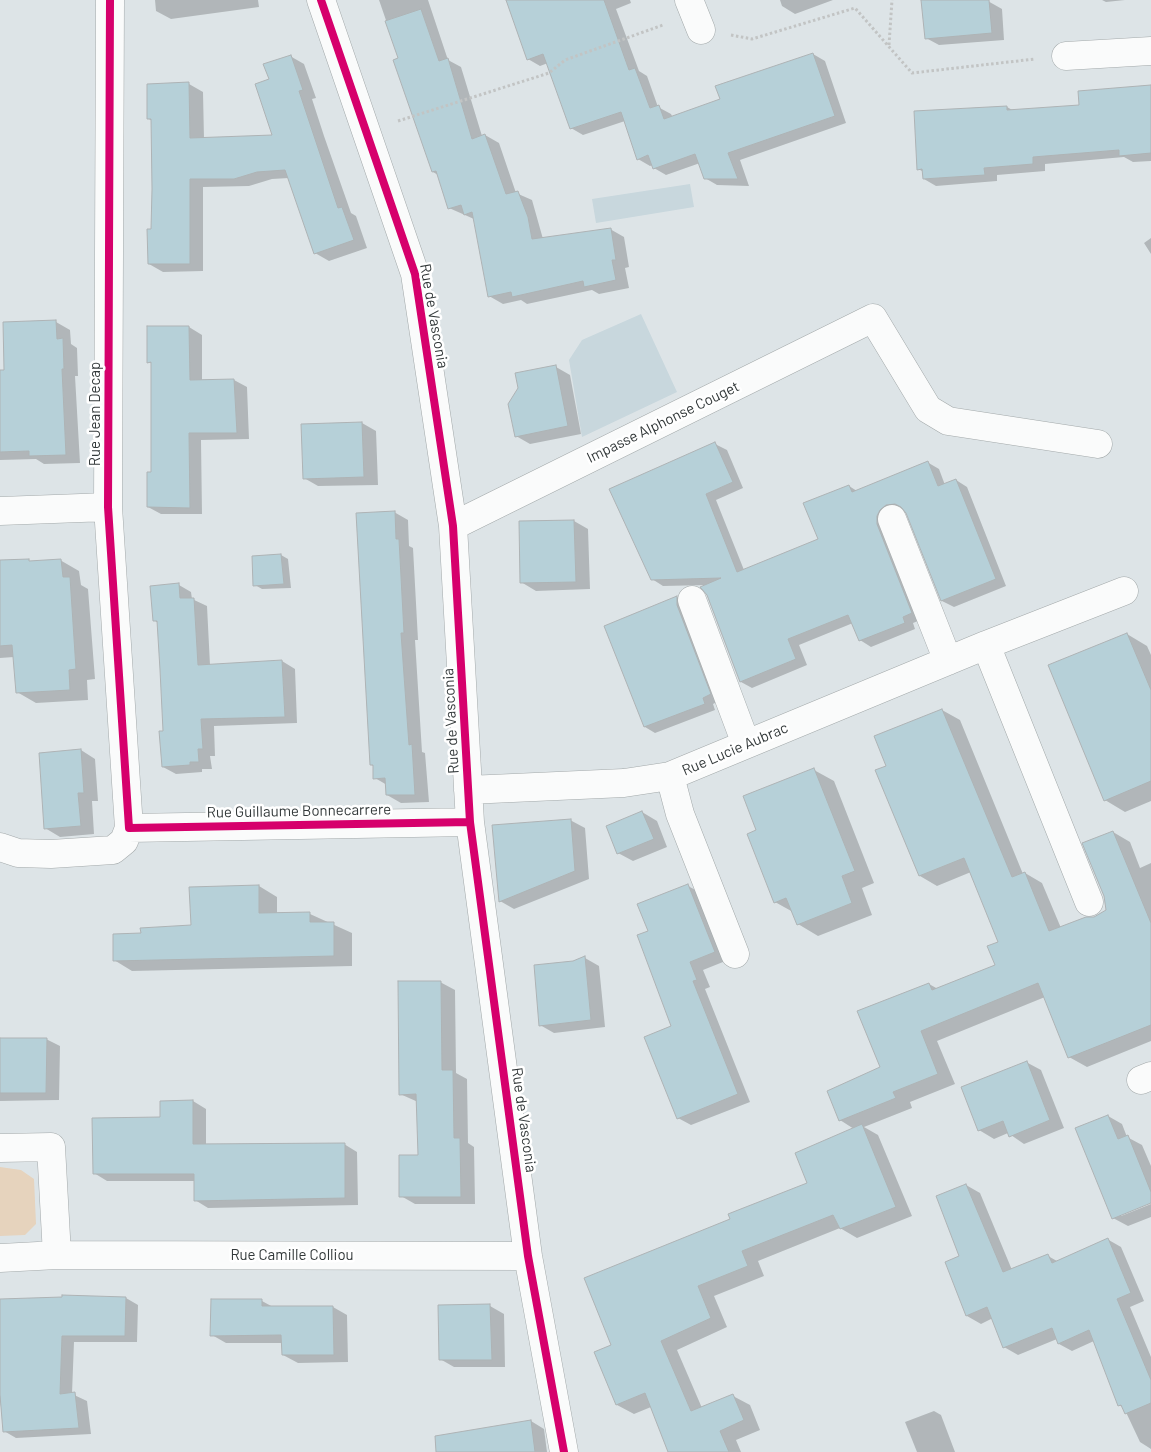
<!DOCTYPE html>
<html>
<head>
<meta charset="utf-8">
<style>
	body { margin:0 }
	canvas { display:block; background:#dde4e7 }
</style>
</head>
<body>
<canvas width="1151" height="1452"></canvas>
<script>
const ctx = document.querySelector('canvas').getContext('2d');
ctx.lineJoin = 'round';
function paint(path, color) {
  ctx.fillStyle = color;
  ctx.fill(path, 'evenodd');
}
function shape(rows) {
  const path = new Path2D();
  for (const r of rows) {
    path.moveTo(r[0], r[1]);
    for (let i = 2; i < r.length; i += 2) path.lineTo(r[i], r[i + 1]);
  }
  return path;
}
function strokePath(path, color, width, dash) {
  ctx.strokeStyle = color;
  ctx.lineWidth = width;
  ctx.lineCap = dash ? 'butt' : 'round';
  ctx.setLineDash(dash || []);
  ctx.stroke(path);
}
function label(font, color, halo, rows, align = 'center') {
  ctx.font = font + ' Barlow,sans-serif';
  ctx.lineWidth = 5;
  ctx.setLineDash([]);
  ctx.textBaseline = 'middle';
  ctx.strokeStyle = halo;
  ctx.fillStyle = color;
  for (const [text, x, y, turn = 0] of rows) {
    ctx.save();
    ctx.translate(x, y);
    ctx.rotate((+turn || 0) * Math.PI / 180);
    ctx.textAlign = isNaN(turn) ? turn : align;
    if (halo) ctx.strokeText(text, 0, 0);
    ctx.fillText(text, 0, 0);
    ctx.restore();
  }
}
const built = shape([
	[690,184,694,207,596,223,592,199],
	[641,314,677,392,582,437,569,360,582,340]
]);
const green = shape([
	[0,1167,21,1170,34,1179,36,1224,25,1235,0,1236]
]);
const shadow = shape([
	[155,0,258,0,259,7,171,19,156,11],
	[379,0,428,0,448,60,461,67,482,136,485,135,499,143,516,193,532,200,543,239,610,229,624,237,629,267,625,268,629,288,599,294,592,290,527,304,521,300,503,304,489,296,474,219,449,208,438,175,433,172,399,58],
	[513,0,630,0,631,3,616,9,639,71,647,76,658,107,671,114,673,118,722,100,813,54,825,61,846,123,740,160,749,186,717,185,705,178,700,163,666,175,654,168,653,165,650,166,638,159,625,121,583,135,571,128,548,63,540,66,528,59],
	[780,0,833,0,795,14,782,6],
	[923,0,986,0,1002,9,1004,40,939,45,926,38],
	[1102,0,1125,0,1106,2],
	[290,56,304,64,316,98,312,99,324,136,351,213,356,216,367,248,329,261,315,253,289,178,272,179,249,186,203,187,203,271,163,272,149,264,153,230,152,121,149,119,189,84,203,92,204,139,274,136,270,80],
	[1151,86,1151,161,1133,162,1124,157,1045,164,1045,171,997,175,997,181,936,186,924,179,924,172,918,169,915,112,1007,107,1014,111,1080,107],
	[1151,238,1151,254,1144,243],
	[56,322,70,330,71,344,77,348,78,376,75,376,80,463,44,464,36,459,0,460,0,372,5,372],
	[189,327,202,335,202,381,234,380,247,387,249,439,201,440,202,514,161,514,148,507,153,474,152,364,149,362,148,328],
	[556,367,570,375,581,434,530,444,516,436],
	[362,423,376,431,378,485,318,486,304,478],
	[715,444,727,450,743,488,716,500,744,570,819,540,849,486,857,491,927,462,939,469,945,485,956,480,967,487,1006,586,954,607,942,601,907,512,905,510,898,511,923,619,913,623,915,629,871,647,860,640,853,623,799,645,807,665,752,688,741,682,708,585,663,586,652,579],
	[394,512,408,520,409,546,413,548,418,640,415,640,422,752,425,753,429,802,401,803,387,795,387,785,375,778,374,766,371,765],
	[574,521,588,529,590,589,536,591,521,582],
	[281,555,288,559,291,588,262,589,255,585],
	[60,560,79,571,81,585,88,589,95,679,87,680,88,700,36,703,17,692,14,657,0,658,0,582],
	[179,585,191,592,192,599,207,606,210,665,282,661,295,669,297,723,214,726,215,756,210,756,212,769,202,769,202,772,176,774,163,767,165,732,158,623,154,620],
	[677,597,688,603,721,700,713,704,715,710,655,733,645,727,605,626],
	[1127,634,1147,646,1151,655,1151,801,1125,812,1105,800],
	[942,710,960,720,1023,874,1025,873,1042,883,1061,928,1095,918,1107,910,1113,832,1130,842,1140,868,1151,863,1151,1041,1087,1067,1069,1057,1045,997,937,1041,955,1084,910,1102,912,1108,864,1127,878,1135,912,1216,857,1238,840,1228,758,1261,764,1276,714,1296,727,1327,677,1350,702,1408,733,1396,750,1405,760,1430,736,1440,741,1452,670,1452,651,1407,634,1414,617,1405,613,1346,731,1220,808,1184,854,1129,840,1120,882,1068,929,984,938,989,997,966,999,943,971,872,937,886,920,876,887,767],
	[81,750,95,759,98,801,92,801,94,834,60,837,45,828],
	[814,770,834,781,874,883,862,888,872,915,818,936,798,924,793,912,775,902,757,831],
	[642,812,657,821,667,847,633,861,618,853],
	[570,820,585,828,589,879,514,909,500,901],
	[259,886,277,897,277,914,310,914,352,933,352,966,132,971,114,960,142,934,192,926],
	[688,886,701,893,728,960,703,970,710,987,705,989,750,1102,691,1125,678,1118,673,1026,650,931],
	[585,958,599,966,605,1027,554,1033,540,1025,573,962],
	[440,982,455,990,456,1073,467,1079,468,1143,474,1147,475,1204,415,1204,401,1196,419,1156,418,1102,400,1094],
	[0,1039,46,1039,60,1046,59,1100,0,1101],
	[1026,1062,1041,1070,1064,1128,1024,1144,1008,1133,994,1139,979,1130],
	[193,1101,206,1109,206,1145,344,1144,357,1152,358,1205,208,1208,195,1200,195,1181,107,1181,94,1173,161,1119],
	[1108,1116,1122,1124,1127,1137,1142,1145,1151,1166,1151,1202,1121,1214,1121,1216,1151,1204,1151,1217,1128,1226,1113,1218],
	[966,1185,980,1193,1012,1270,1048,1256,1057,1261,1107,1239,1121,1247,1144,1301,1130,1307,1151,1357,1151,1449,1140,1442,1124,1408,1119,1405,1094,1341,1072,1351,1059,1344,1057,1339,1018,1355,1004,1347,993,1318,981,1324,967,1316,947,1263,961,1257],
	[126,1298,138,1305,137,1342,74,1342,72,1394,87,1401,91,1434,16,1438,4,1431,0,1399,0,1300],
	[262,1301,273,1307,333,1307,347,1315,348,1362,298,1363,283,1355,283,1343,226,1343,212,1335],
	[439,1306,490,1306,504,1314,505,1367,454,1367,440,1359],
	[934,1411,941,1415,955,1452,917,1452,905,1422],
	[531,1421,544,1429,547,1452,463,1452]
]);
const building = shape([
	[506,0,604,0,629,70,635,68,650,108,659,105,664,119,720,99,715,86,813,53,835,116,728,153,738,179,704,179,695,154,653,169,648,155,637,160,621,112,570,129,543,54,527,60,506,0],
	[921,0,989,0,992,33,925,39,921,0],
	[421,9,439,61,448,58,472,139,485,134,506,194,518,191,528,217,532,239,611,228,616,260,612,260,616,280,584,287,583,281,512,297,511,292,488,297,472,212,464,215,461,205,448,209,436,171,432,172,393,60,398,58,385,21,421,9],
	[291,55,303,90,299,91,338,208,342,207,354,240,314,254,285,170,257,172,234,179,190,179,190,264,148,264,147,229,151,229,152,189,151,119,147,119,147,84,189,82,190,138,272,135,255,84,269,79,263,64,291,55],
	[1151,85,1151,153,1119,156,1119,150,1033,157,1033,164,984,168,985,175,923,179,922,169,917,170,914,111,1007,106,1007,110,1079,105,1078,91,1151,85],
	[56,320,57,339,63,338,64,369,62,369,66,455,29,456,29,451,0,452,0,370,4,370,3,322,56,320],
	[147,326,189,326,190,380,234,379,237,433,189,433,190,508,147,507,147,472,151,472,151,362,147,363,147,326],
	[556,365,568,426,515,437,508,404,518,388,515,373,556,365],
	[362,422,364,477,303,479,301,424,362,422],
	[715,442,733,482,706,494,737,572,818,539,803,503,849,485,852,492,928,461,938,486,956,479,996,579,941,601,906,513,901,507,895,504,886,505,880,510,877,516,877,524,912,613,903,617,905,623,859,641,848,615,788,639,796,659,740,682,707,595,700,587,721,578,651,580,609,489,715,442],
	[395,511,396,539,399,539,404,633,401,633,409,745,412,744,415,795,386,795,385,778,373,779,373,765,370,765,356,513,395,511],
	[574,520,576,582,520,583,519,521,574,520],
	[281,554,284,584,253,586,252,556,281,554],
	[29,559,29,561,61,559,63,577,70,577,76,669,69,670,70,690,16,693,12,645,0,646,0,560,29,559],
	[179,583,180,598,194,598,198,665,282,660,285,717,201,719,203,749,198,749,199,762,190,762,190,765,162,767,159,731,163,731,160,670,157,621,153,621,150,586,179,583],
	[677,596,677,605,711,694,703,698,705,704,644,727,604,626,677,596],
	[1127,633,1151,690,1151,781,1104,801,1048,665,1127,633],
	[942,709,1012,877,1025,872,1049,931,1086,917,1094,917,1106,910,1104,896,1082,843,1113,831,1151,923,1151,1025,1068,1058,1038,983,921,1031,938,1074,893,1092,896,1098,839,1121,827,1091,880,1067,857,1011,929,983,932,990,995,965,987,946,998,942,964,858,919,876,875,770,886,766,874,736,942,709],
	[81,749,84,793,78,793,81,826,44,829,39,753,81,749],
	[814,768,855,871,842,876,852,903,797,925,786,898,774,903,747,834,756,830,743,796,814,768],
	[642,811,654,839,617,854,606,826,642,811],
	[571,819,575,871,499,902,492,825,571,819],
	[688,884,715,952,690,962,697,980,693,981,738,1094,677,1119,644,1037,671,1026,637,935,648,931,637,904,688,884],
	[259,885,259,913,310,912,310,922,334,922,334,956,113,961,113,934,141,933,140,928,191,925,189,887,259,885],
	[585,956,591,1020,539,1026,534,965,573,961,585,956],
	[398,981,441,981,442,1070,453,1070,454,1138,460,1138,461,1197,399,1197,399,1155,418,1155,416,1094,399,1095,398,981],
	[0,1038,47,1038,46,1093,0,1093,0,1038],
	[1027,1061,1050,1120,1009,1137,1003,1121,978,1131,961,1087,1027,1061],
	[193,1100,193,1144,345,1143,345,1198,194,1201,194,1174,93,1174,92,1118,160,1117,160,1101,193,1100],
	[1108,1115,1118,1139,1128,1135,1151,1192,1151,1203,1112,1219,1075,1128,1108,1115],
	[862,1124,896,1207,840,1229,833,1215,742,1251,748,1266,698,1286,711,1318,661,1341,691,1411,733,1394,744,1420,720,1431,729,1452,668,1452,645,1393,616,1405,594,1352,611,1345,584,1278,730,1219,728,1214,807,1183,795,1153,862,1124],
	[966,1184,1003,1272,1048,1254,1052,1263,1108,1238,1131,1293,1117,1299,1151,1380,1151,1403,1125,1414,1121,1405,1118,1406,1089,1330,1058,1344,1052,1328,1003,1348,987,1307,966,1316,945,1262,959,1256,936,1196,966,1184],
	[62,1295,126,1297,125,1336,62,1336,60,1394,75,1392,79,1428,3,1432,0,1395,0,1299,62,1297,62,1295],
	[211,1299,262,1299,262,1306,333,1306,334,1355,282,1355,281,1335,210,1336,211,1299],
	[490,1304,492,1360,439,1360,438,1305,490,1304],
	[531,1420,535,1452,436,1452,435,1436,531,1420]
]);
const path = shape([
	[731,35,752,39,855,8,912,73,1035,59],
	[889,45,892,0],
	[398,121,549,73,565,60,663,25]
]);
const minor = shape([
	[321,0,415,274,453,526,470,822,528,1256,564,1452],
	[689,0,701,30],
	[1066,56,1151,51],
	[0,511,108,507],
	[892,519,948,661],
	[453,526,873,318,928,409,948,421,1098,444],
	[692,600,746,744],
	[986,645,1124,591],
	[670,776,680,814,735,954],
	[468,790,624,783,670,776,986,645,1089,902],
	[129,828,470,822],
	[0,847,18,853,51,854,113,850,124,841,129,828,108,507,110,0],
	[1141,1080,1151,1076],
	[0,1148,51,1147,57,1255],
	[0,1258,57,1255,528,1256]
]);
const cycleway = shape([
	[110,0,108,507,129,828,470,822],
	[321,0,415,274,453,526,470,822,528,1256,564,1452]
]);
const streetNames = [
	["Rue de Vasconia",434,316,80],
	["Rue Jean Decap",95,414,-90],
	["Impasse Alphonse Couget",663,422,-26],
	["Rue de Vasconia",451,721,-93],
	["Rue Lucie Aubrac",735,749,-23],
	["Rue Guillaume Bonnecarrere",299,811,-1],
	["Rue de Vasconia",524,1120,82],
	["Rue Camille Colliou",292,1255]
];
paint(built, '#c8d7dd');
paint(green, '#e6d3bd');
paint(shadow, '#0003');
paint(building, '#b6d0d8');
strokePath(building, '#aeb3b5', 1);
strokePath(minor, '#a3a9aa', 29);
strokePath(path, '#c2c4c4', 3, [2.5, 2.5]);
strokePath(minor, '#fafbfb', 28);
strokePath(cycleway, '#d6006c', 8);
label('15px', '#33393a', '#fff', streetNames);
</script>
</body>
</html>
